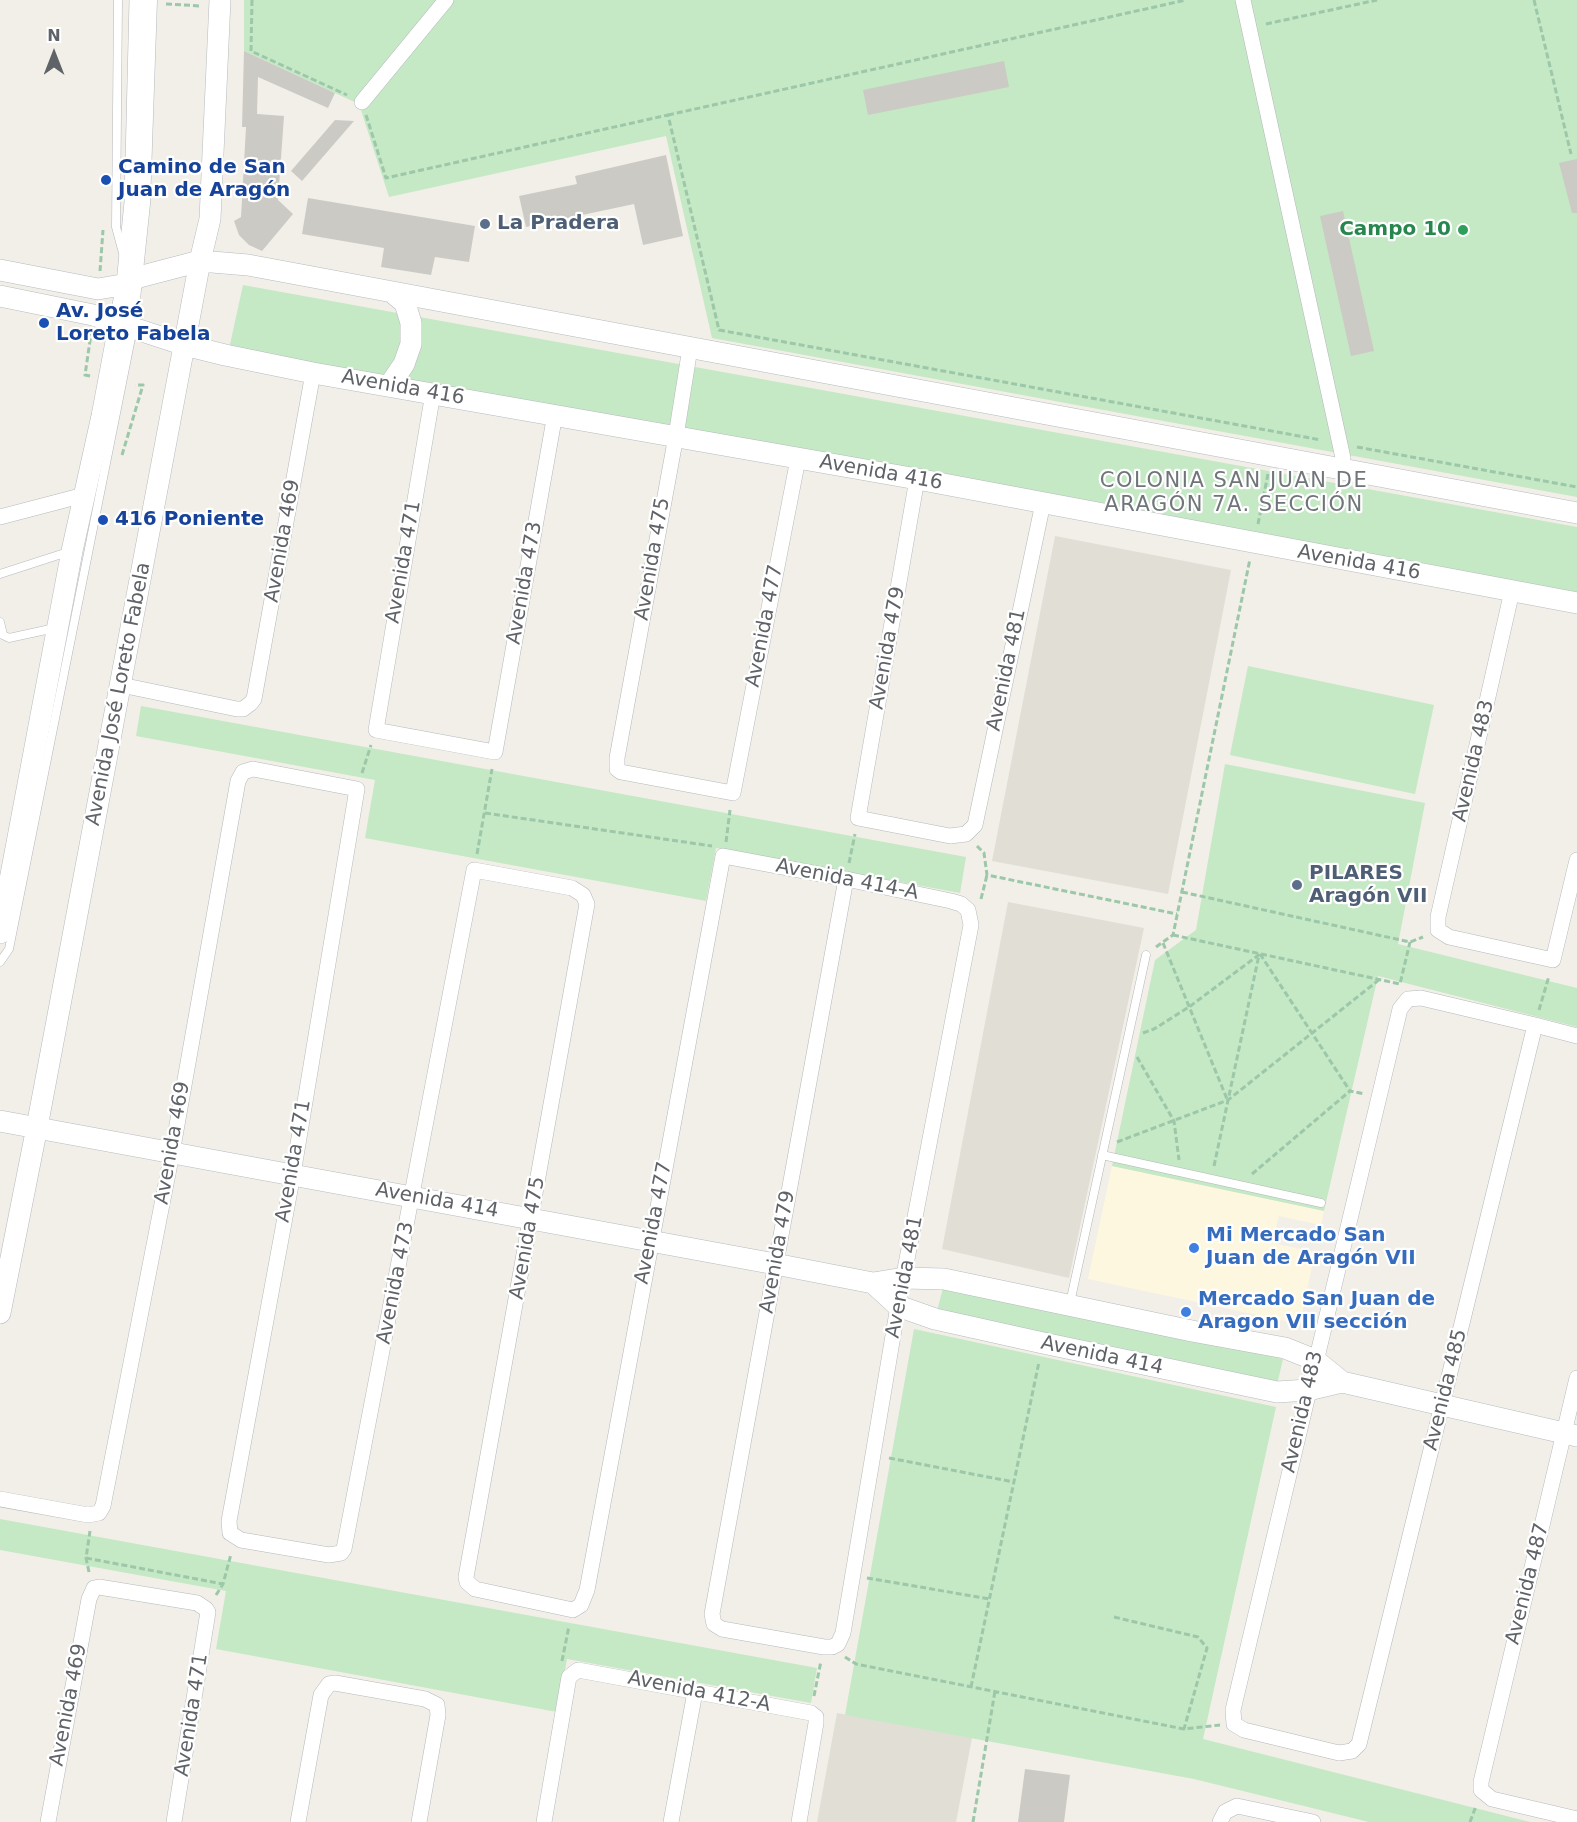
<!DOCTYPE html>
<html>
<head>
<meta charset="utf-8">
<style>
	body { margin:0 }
	#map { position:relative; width:1577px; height:1822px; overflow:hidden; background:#f1efe8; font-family:"DejaVu Sans",sans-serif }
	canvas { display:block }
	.north { position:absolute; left:24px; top:24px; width:60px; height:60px; -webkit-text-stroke:4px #fff; paint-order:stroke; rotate:0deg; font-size:16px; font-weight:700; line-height:24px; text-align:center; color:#5f6368 }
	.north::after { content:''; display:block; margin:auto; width:21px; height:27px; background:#5f6368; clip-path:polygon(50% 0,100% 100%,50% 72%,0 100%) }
</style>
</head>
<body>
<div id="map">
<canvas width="1577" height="1822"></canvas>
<div class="north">N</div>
</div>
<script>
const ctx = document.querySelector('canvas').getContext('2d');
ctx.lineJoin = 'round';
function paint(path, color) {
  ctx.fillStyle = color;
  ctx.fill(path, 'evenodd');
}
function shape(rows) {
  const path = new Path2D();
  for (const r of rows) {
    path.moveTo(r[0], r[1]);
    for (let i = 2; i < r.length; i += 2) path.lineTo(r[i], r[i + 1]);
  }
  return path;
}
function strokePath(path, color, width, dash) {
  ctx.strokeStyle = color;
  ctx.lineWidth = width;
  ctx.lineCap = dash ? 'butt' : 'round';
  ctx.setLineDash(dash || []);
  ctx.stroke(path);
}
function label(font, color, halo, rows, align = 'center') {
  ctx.font = font + ' "DejaVu Sans",sans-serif';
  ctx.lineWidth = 4.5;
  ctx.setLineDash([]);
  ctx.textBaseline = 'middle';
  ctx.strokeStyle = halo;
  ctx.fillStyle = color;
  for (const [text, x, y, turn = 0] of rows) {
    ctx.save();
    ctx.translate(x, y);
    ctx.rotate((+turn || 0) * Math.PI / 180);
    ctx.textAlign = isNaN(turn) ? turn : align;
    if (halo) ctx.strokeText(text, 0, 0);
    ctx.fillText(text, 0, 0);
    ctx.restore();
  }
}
const commercial = shape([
	[1112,1166,1324,1211,1321,1225,1279,1216,1272,1243,1315,1252,1300,1324,1088,1279]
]);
const education = shape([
	[1055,536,1231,570,1168,894,992,861],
	[1008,902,1144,928,1069,1278,942,1249],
	[837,1713,972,1738,956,1822,817,1822]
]);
const green = shape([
	[244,0,1577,0,1577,497,712,338,666,136,389,197,359,104,244,51],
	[243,285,1577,527,1577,595,229,349],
	[1248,666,1434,705,1415,794,1230,755],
	[141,706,966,857,960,893,716,848,706,901,365,838,375,780,136,736],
	[1225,764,1425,803,1398,944,1577,988,1577,1027,1378,976,1324,1211,1112,1166,1155,960,1196,930],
	[945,1280,1283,1359,1276,1389,936,1315],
	[914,1329,1276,1407,1203,1739,1530,1822,1369,1822,1194,1779,845,1715],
	[0,1519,817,1668,811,1703,567,1659,557,1712,216,1649,226,1591,0,1550]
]);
const building = shape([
	[244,51,335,93,328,108,258,77,257,114,284,116,278,200,293,214,262,251,249,245,239,235,234,221,241,217,246,127,242,127],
	[1004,61,1009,87,868,115,863,90],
	[335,120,354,121,302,181,291,171],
	[666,155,683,236,643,245,634,204,526,227,519,196,577,184,575,176],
	[1577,159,1577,213,1572,213,1559,163],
	[308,198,475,226,469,262,435,257,431,275,381,267,384,248,302,234],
	[1343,211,1374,351,1351,356,1320,216],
	[1025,1769,1070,1775,1064,1822,1018,1822]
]);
const path = shape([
	[252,0,251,51,347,95],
	[1534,0,1571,154],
	[166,4,201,6],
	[1266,24,1377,0],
	[366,115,386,178,668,115,719,330,1321,440],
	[668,115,1186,0],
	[100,271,103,230],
	[90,376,85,375,91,334],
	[1357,447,1577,487],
	[122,455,143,385,135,385],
	[1258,524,1268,474],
	[362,773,371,745],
	[485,813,712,846],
	[726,842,730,810],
	[977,846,984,853,987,875,1177,914],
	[477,854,492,769],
	[849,863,855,834],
	[1182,892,1410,942,1423,937],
	[981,899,987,875],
	[1173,935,1400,984,1410,942],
	[1163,943,1227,1099],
	[1156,947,1173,935,1250,559],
	[1260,954,1350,1091],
	[1539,1010,1549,976],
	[1143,1033,1154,1029,1189,1007,1260,954],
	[1137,1057,1174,1121,1179,1160],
	[1117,1142,1228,1100,1380,979],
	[1214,1166,1259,955],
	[1252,1174,1350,1091,1365,1094],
	[889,1458,1014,1482],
	[86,1558,223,1584],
	[89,1572,86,1558,90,1531],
	[867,1578,990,1599],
	[216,1595,223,1584,231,1554],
	[1114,1617,1198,1637,1207,1648,1184,1729],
	[845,1657,856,1664,1184,1729,1220,1725],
	[562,1661,569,1626],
	[971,1687,1039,1362],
	[814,1696,821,1661],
	[973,1822,995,1691],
	[1470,1822,1476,1806]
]);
const lane = shape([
	[118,0,116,227,123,253],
	[0,574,71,551],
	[0,622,3,635,9,638,55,628],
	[0,962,9,949,133,328,146,204,153,0],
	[1102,1155,1321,1203],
	[1070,1303,1146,955]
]);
const street = shape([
	[1243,0,1343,458],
	[362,102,446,0],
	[690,348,676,436,617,758,617,769,621,772,733,793,798,459],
	[433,393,376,730,495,752,555,414],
	[917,479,858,818,950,836,966,834,975,825,1043,503],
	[0,517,84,495],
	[1512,591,1438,917,1438,930,1449,937,1553,960,1577,860],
	[121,685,237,709,243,709,251,703,254,699,313,373],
	[1535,1025,1359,1744,1352,1751,1339,1753,1244,1730,1234,1724,1233,1710,1400,1009,1408,999,1421,998,1535,1025,1577,1036],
	[1577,1378,1481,1782,1481,1790,1492,1799,1577,1819],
	[0,1499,88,1515,99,1513,103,1506,172,1153,238,781,243,772,253,769,357,789,293,1174,229,1521,230,1533,241,1540,329,1555,341,1553,344,1549,474,870,572,888,583,895,587,904,466,1577,467,1582,475,1589,573,1610,581,1605,587,1590,723,856,846,879,951,901,961,904,968,910,971,925,898,1306,843,1633,838,1644,832,1647,824,1647,722,1629,714,1624,712,1614,846,879],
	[48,1822,89,1599,94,1588,99,1587,197,1603,206,1609,208,1612,174,1822],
	[298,1822,321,1695,329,1684,335,1683,425,1699,437,1705,438,1715,419,1822],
	[544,1822,569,1677,578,1670,811,1713,816,1717,816,1723,799,1822],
	[671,1822,695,1692],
	[1220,1822,1225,1812,1237,1806,1313,1822]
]);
const secondary = shape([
	[0,270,98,289,127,284,139,277,200,261,248,265,1577,513],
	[0,296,93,315,185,345,225,355,313,373,917,479,1577,603],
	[389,386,404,364,411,344,411,323,405,303,393,293],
	[0,933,72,551,102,416,127,284,135,202,140,0],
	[0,1121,775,1264,873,1283,904,1278,944,1279,1192,1331,1285,1348,1315,1360,1342,1382],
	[873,1283,898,1306,935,1319,1043,1343,1277,1392,1308,1390,1342,1382,1577,1436],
	[0,1313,37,1127,200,261,210,219,220,0]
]);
const markers = [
	[106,180,6,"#1a4fb4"],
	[485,224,6,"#5c6f8a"],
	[1463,230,6,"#2e9e5b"],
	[44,323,6,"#1a4fb4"],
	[103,520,6,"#1a4fb4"],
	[1297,885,6,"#5c6f8a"],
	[1194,1248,6,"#3f7fe0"],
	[1186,1312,6,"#3f7fe0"]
];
const transitNames = [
	["Camino de San",118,168],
	["Juan de Aragón",118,191],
	["Av. José",56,312],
	["Loreto Fabela",56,335],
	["416 Poniente",115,520]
];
const serviceNames = [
	["La Pradera",497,224],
	["PILARES",1309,874],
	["Aragón VII",1309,897]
];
const leisureNames = [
	["Campo 10",1451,230]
];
const streetNames = [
	["Avenida 416",403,388,10],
	["Avenida 416",881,473,10],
	["Avenida 469",283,541,-80],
	["Avenida 475",653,559,-80],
	["Avenida 471",404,562,-80],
	["Avenida 416",1359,563,10],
	["Avenida 473",525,583,-80],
	["Avenida 477",765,626,-79],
	["Avenida 479",888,648,-80],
	["Avenida 481",1007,670,-78],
	["Avenida José Loreto Fabela",119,694,-79],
	["Avenida 483",1474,761,-77],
	["Avenida 414-A",847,880,11],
	["Avenida 469",173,1143,-80],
	["Avenida 471",294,1161,-80],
	["Avenida 414",437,1201,10],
	["Avenida 477",654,1223,-79],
	["Avenida 475",528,1238,-80],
	["Avenida 479",778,1252,-80],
	["Avenida 481",905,1277,-79],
	["Avenida 473",396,1283,-79],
	["Avenida 414",1102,1356,12],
	["Avenida 485",1446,1390,-76],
	["Avenida 483",1303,1412,-77],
	["Avenida 487",1528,1584,-76],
	["Avenida 412-A",699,1692,11],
	["Avenida 469",69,1705,-79],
	["Avenida 471",192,1715,-81]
];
const shopNames = [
	["Mi Mercado San",1206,1236],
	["Juan de Aragón VII",1206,1259],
	["Mercado San Juan de",1198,1300],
	["Aragon VII sección",1198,1323]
];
const neighbourhoodNames = [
	["COLONIA SAN JUAN DE",1234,482],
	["ARAGÓN 7A. SECCIÓN",1234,506]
];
paint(commercial, '#fef7e0');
paint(education, '#e1ded6');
paint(green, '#c5e8c5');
paint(building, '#cccac5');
strokePath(lane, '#b5b8bc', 9);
strokePath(street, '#b5b8bc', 16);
strokePath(secondary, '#b6babf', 22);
strokePath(path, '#9cc7a9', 3, [6, 3]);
strokePath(lane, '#fff', 8);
strokePath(street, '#fff', 15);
strokePath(secondary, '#fff', 21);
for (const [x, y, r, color] of markers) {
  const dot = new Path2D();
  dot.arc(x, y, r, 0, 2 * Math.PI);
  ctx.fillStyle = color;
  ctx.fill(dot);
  strokePath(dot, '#fff', 2);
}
label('bold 20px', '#164399', '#fff', transitNames, 'left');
label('bold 20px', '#4e5e75', '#fff', serviceNames, 'left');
label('bold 20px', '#27864d', '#fff', leisureNames, 'right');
label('20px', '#5f6368', '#fff', streetNames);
label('bold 20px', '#366cbe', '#fff', shopNames, 'left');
ctx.letterSpacing = '1.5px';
label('21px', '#70757a', '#fff', neighbourhoodNames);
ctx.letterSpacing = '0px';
</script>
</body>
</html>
